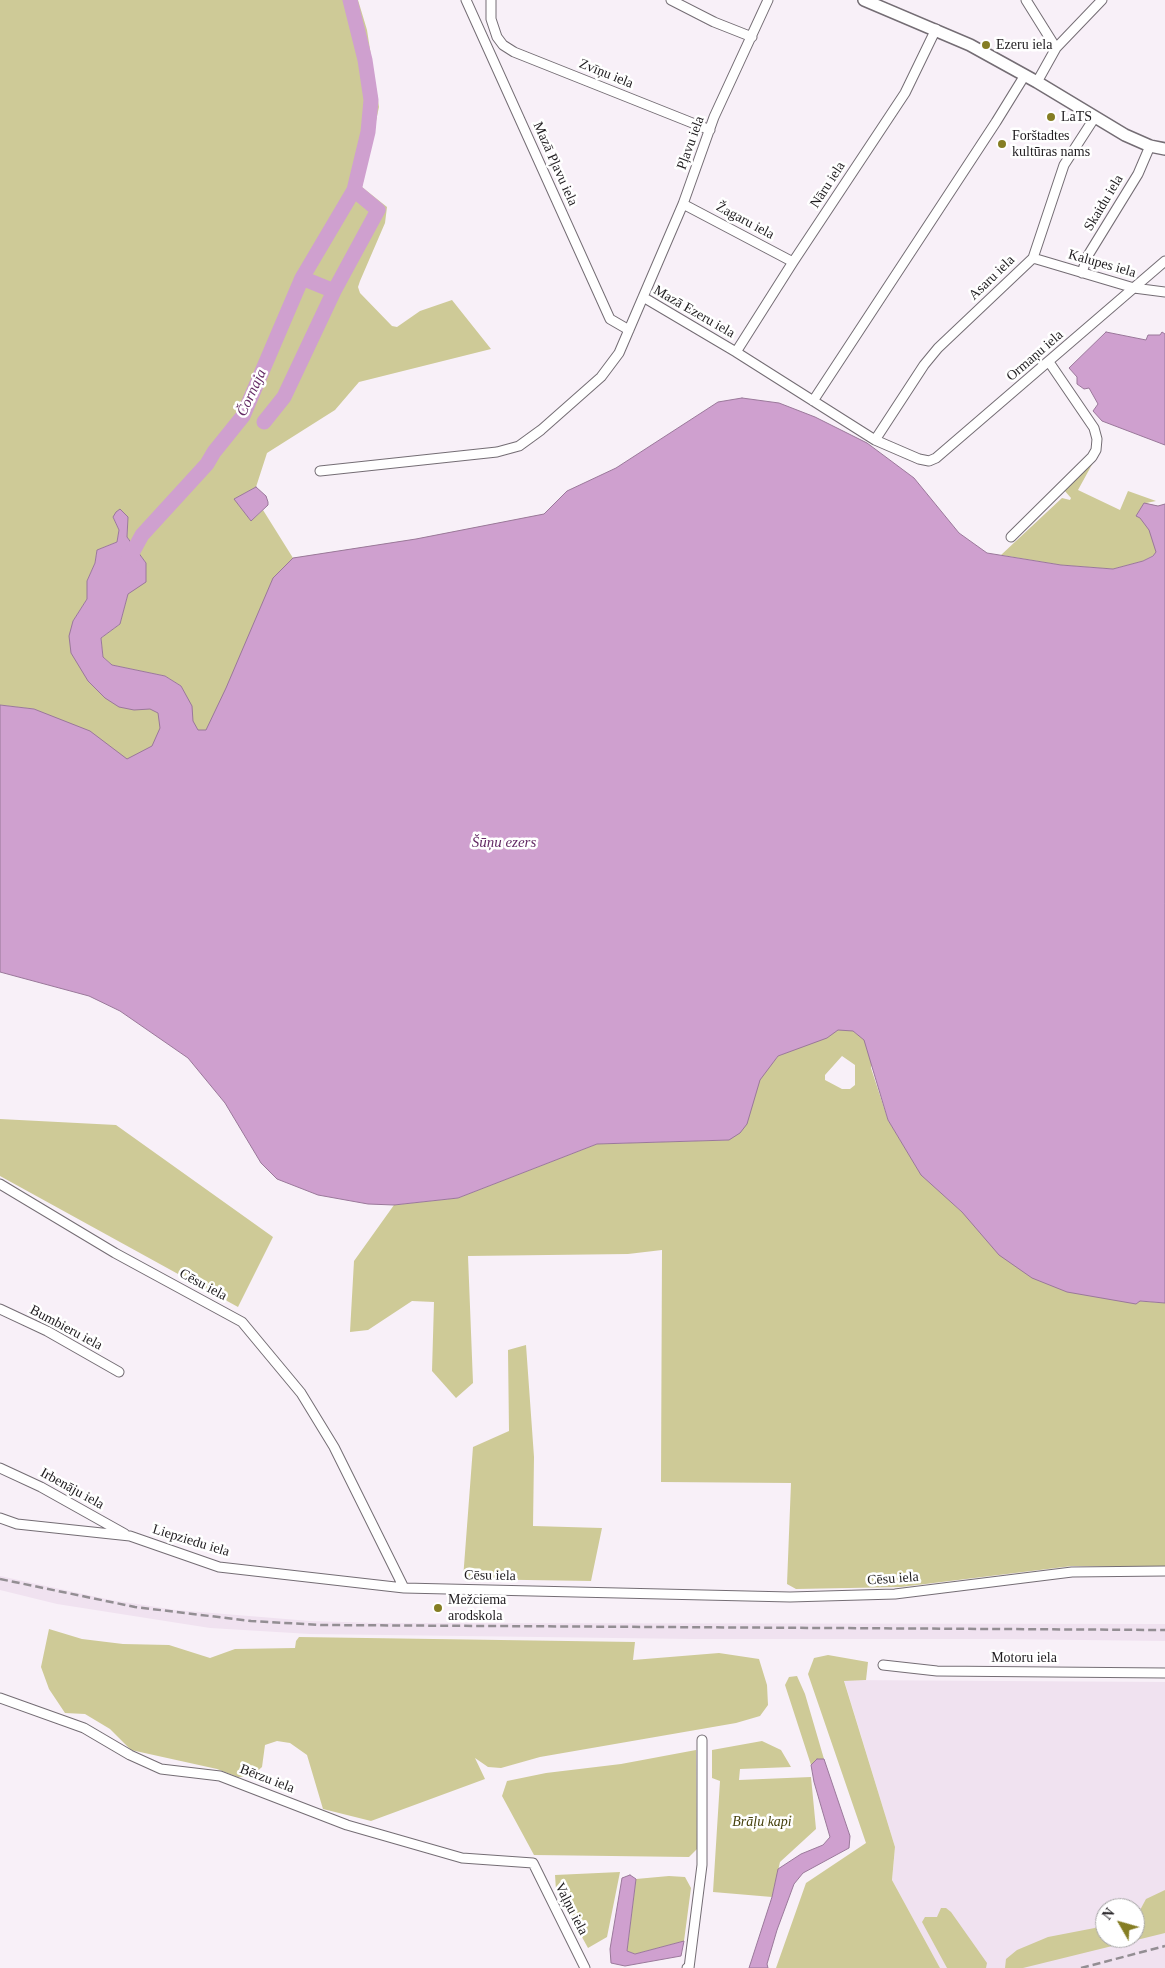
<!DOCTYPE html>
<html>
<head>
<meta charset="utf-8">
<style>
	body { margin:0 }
	#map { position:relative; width:1165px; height:1968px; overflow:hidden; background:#f8f0f8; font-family:Georgia,serif }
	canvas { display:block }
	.north { position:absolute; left:1095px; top:1898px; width:50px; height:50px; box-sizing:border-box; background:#fff; border:1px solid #a5a4a5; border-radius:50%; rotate:308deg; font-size:14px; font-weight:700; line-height:20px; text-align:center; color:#1f1c1f }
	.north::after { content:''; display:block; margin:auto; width:18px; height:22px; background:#857d23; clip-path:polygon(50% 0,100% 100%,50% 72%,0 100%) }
</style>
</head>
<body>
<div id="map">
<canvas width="1165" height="1968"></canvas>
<div class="north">N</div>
</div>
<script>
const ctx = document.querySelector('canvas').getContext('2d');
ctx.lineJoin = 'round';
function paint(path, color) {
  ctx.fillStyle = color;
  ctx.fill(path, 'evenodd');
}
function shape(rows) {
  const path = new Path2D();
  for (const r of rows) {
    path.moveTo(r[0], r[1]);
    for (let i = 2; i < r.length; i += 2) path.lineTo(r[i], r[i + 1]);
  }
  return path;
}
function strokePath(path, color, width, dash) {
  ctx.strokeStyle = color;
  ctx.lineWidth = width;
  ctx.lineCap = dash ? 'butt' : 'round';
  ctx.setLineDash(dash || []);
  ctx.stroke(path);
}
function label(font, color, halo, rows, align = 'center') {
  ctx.font = font + ' Georgia,serif';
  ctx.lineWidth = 5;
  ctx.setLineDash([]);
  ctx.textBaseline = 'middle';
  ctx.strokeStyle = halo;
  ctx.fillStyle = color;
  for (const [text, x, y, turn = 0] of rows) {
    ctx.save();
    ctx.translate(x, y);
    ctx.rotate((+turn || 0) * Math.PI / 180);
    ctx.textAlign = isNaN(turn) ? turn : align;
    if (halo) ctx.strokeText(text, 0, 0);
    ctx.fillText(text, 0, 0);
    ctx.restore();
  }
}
const built = shape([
	[0,1576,111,1600,176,1610,310,1621,377,1623,1165,1624,1165,1641,1002,1639,691,1639,310,1634,210,1628,57,1604,0,1590],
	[844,1680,1165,1682,1165,1968,940,1968,892,1880,895,1847],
	[1105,1908,1135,1908,1135,1938,1105,1938]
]);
const green = shape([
	[0,0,358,0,367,30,379,107,362,187,387,207,385,223,360,281,358,287,360,293,392,326,397,327,420,311,452,300,491,349,359,382,335,410,267,453,256,487,235,499,251,521,263,510,293,558,416,539,544,514,561,497,565,525,239,729,130,771,34,709,0,705],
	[113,517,128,517,127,537,146,563,128,594,120,624,101,638,103,657,112,665,165,676,181,686,186,697,71,653,73,621,87,599,87,581,95,563,97,550,117,542,119,530],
	[1100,450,1078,490,1120,510,1128,491,1156,501,1146,503,1158,506,1165,504,1165,549,1143,561,1113,569,1061,565,1001,555,1062,498,1070,500,1071,498,1064,490],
	[840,1021,874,1047,871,1068,888,1120,921,1174,962,1212,1140,1301,1165,1303,1165,1567,1072,1566,901,1587,796,1589,787,1584,791,1483,661,1482,662,1250,628,1254,468,1256,473,1383,456,1398,432,1371,434,1302,412,1301,368,1330,350,1332,354,1261,394,1205,458,1198,597,1144,729,1140,740,1100,778,1056,807,1044],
	[842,1056,855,1065,855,1085,850,1089,842,1089,825,1080,825,1075],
	[0,1119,116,1125,273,1237,238,1307,0,1176],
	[526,1345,534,1457,533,1526,602,1528,591,1581,463,1579,473,1447,509,1431,508,1350],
	[49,1629,82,1639,123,1644,169,1645,210,1658,235,1649,295,1648,296,1641,299,1637,635,1642,633,1660,719,1653,759,1659,767,1685,768,1705,760,1716,736,1723,540,1757,501,1768,488,1767,475,1758,485,1779,371,1821,323,1809,307,1755,290,1743,277,1741,265,1745,262,1767,252,1776,238,1777,217,1769,131,1750,110,1729,85,1714,65,1713,49,1689,41,1667],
	[828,1655,868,1662,866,1680,844,1681,895,1847,892,1880,940,1968,776,1968,806,1883,866,1843,808,1674,814,1658],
	[797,1676,805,1694,824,1759,817,1759,811,1765,785,1685,789,1677],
	[762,1741,781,1750,791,1767,740,1769,739,1780,811,1777,816,1829,780,1862,772,1897,713,1892,720,1781,712,1778,712,1750],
	[696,1750,697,1849,689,1857,534,1855,502,1796,507,1781,546,1773,621,1764],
	[620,1872,607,1937,588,1948,556,1890,555,1875],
	[669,1876,685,1877,691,1888,684,1941,635,1954,627,1951,636,1879],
	[1165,1890,1165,1933,1023,1968,1005,1968,1006,1959,1017,1950,1048,1937,1105,1926,1105,1938,1135,1938,1135,1914,1139,1912,1146,1899],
	[941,1908,946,1908,951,1912,987,1963,986,1968,947,1968,922,1922,925,1917,937,1917]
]);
const water = shape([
	[1106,332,1146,340,1148,335,1160,335,1162,332,1165,334,1165,445,1102,421,1093,411,1098,404,1089,388,1084,389,1077,384,1077,377,1069,368,1106,332],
	[742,398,779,403,815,417,867,443,914,478,959,533,987,553,1061,565,1113,569,1143,561,1153,556,1156,552,1149,530,1140,518,1136,516,1144,503,1158,506,1165,504,1165,1303,1140,1301,1136,1304,1067,1292,1032,1278,999,1255,962,1212,921,1175,888,1120,864,1040,853,1031,838,1030,827,1038,778,1056,760,1080,747,1124,740,1133,729,1140,597,1144,458,1198,394,1205,368,1204,318,1195,277,1179,261,1163,225,1103,188,1058,120,1011,89,996,0,972,0,705,34,709,90,731,127,759,152,746,160,728,158,713,150,709,134,710,119,707,105,698,88,681,71,653,69,636,73,621,87,599,87,581,95,563,97,550,117,542,119,530,113,517,116,512,120,509,128,517,127,537,146,563,146,582,128,594,120,624,101,638,103,657,112,665,165,676,181,686,192,706,193,721,198,730,206,730,226,688,273,578,293,558,416,539,544,514,567,491,616,468,718,402,742,398],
	[256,487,266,496,268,502,268,505,251,521,234,499,256,487],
	[817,1759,824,1759,850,1836,849,1848,803,1873,794,1884,777,1930,767,1964,768,1968,749,1968,772,1897,778,1869,801,1854,823,1845,830,1837,814,1782,811,1765,817,1759],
	[630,1875,636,1879,627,1951,635,1954,684,1941,681,1956,625,1966,611,1963,610,1949,622,1878,630,1875]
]);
const river = shape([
	[302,278,334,291],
	[264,422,284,397,334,291,378,210,354,190],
	[125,566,142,535,207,464,214,452,243,416,302,278,354,190,368,132,371,100,365,60,350,0]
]);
const minor = shape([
	[466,0,610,319,629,330],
	[491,0,491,19,497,37,503,45,514,52,710,130],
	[671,0,714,22,752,37],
	[1026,0,1056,48],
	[1037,82,1056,48,1102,0],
	[683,204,793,262],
	[1033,258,1134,288,1165,292],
	[1082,273,1087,257,1138,174,1150,146],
	[643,297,736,352,875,440,919,459,929,461,936,458,1165,261],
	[736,352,793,262,905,93,936,29],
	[813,401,996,122,1025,75],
	[875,440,924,365,938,348,1033,258,1064,165,1095,117],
	[320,471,497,452,519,446,541,430,601,377,619,353,683,204,714,117,768,0],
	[1011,537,1092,457,1096,450,1097,439,1094,428,1049,362],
	[0,1184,115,1253,242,1322,301,1393,334,1447,404,1588],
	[0,1309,47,1331,119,1372],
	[0,1468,41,1487,125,1534],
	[0,1518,17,1524,130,1536,219,1567,404,1588,790,1597,895,1594,1072,1572,1165,1571],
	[883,1665,937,1671,1165,1673],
	[0,1698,84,1728,130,1755,161,1769,220,1776,347,1825,462,1858,533,1863,585,1968],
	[687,1968,689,1968,702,1865,702,1740]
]);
const tertiary = shape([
	[864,0,970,45,1037,82,1125,135,1150,146,1165,149]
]);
const rail = shape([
	[0,1579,135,1607,251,1621,321,1625,1165,1630],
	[1081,1968,1165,1946]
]);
const markers = [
	[986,45,5,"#857d23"],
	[1051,117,5,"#857d23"],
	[1002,144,5,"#857d23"],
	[438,1608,5,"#857d23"]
];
const poiNames = [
	["Ezeru iela",996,45],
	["LaTS",1061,117],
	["Forštadtes",1012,136],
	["kultūras nams",1012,152],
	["Mežciema",448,1600],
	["arodskola",448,1616]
];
const streetNames = [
	["Zvīņu iela",606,74,22],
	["Pļavu iela",691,143,-70],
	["Mazā Pļavu iela",555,164,66],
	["Nāru iela",828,185,-57],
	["Skaidu iela",1104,203,-59],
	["Žagaru iela",745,221,28],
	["Kalupes iela",1102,264,16],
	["Asaru iela",992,278,-44],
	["Mazā Ezeru iela",694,312,30],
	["Ormaņu iela",1035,356,-41],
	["Cēsu iela",203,1285,28],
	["Bumbieru iela",66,1328,28],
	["Irbenāju iela",72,1489,29],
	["Liepziedu iela",191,1541,17],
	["Cēsu iela",490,1576,1],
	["Cēsu iela",893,1579,-4],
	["Motoru iela",1024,1658],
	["Bērzu iela",267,1779,21],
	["Vaļņu iela",571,1909,63]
];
const parkNames = [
	["Brāļu kapi",762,1822]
];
const waterNames = [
	["Čornaja",252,393,-65],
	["Šūņu ezers",504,843]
];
paint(built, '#f0e2f0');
paint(green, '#ceca97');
paint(water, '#cfa0cf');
strokePath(water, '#9a789a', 1);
strokePath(river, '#cfa0cf', 15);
strokePath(minor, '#746d74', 11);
strokePath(tertiary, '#746d74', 14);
strokePath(minor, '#fff', 9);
strokePath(tertiary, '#fff', 11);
strokePath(rail, '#938e93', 2.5, [8, 4]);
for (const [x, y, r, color] of markers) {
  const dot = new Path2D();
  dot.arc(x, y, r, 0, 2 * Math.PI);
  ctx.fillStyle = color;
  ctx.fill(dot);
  strokePath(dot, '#fff', 2);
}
label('14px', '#1f1c1f', '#fff', poiNames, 'left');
label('14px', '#1f1c1f', '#fff', streetNames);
label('italic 14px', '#47420f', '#fff', parkNames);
label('italic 15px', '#642b65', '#fff', waterNames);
</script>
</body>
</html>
